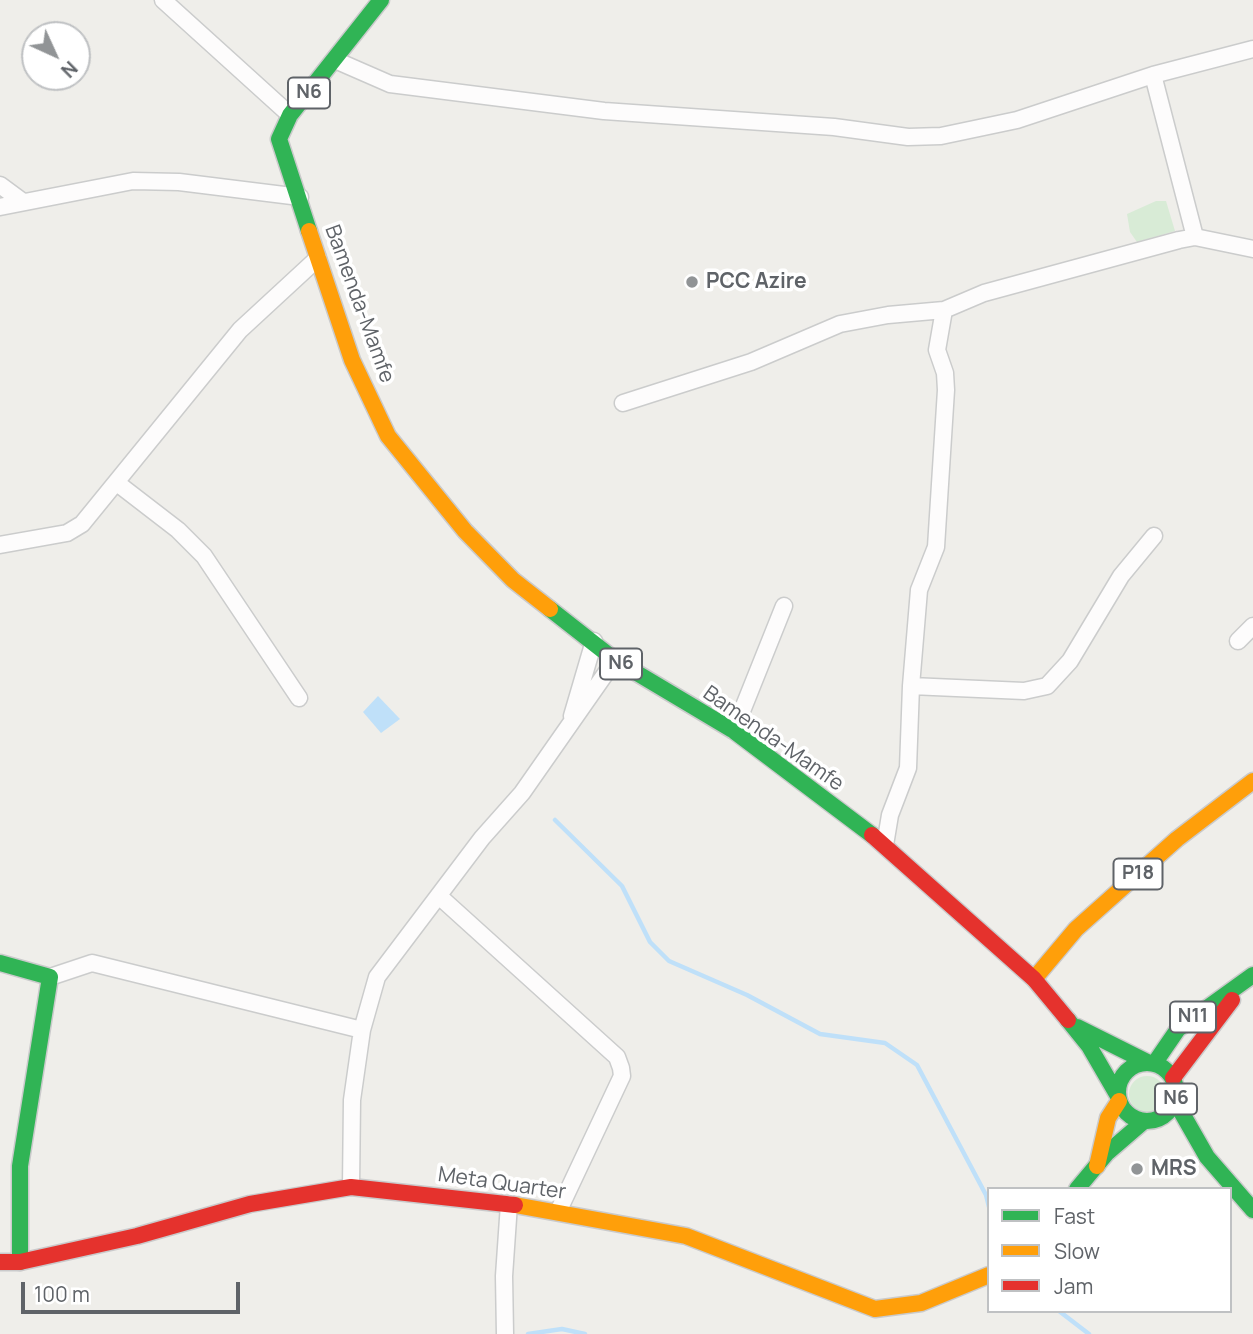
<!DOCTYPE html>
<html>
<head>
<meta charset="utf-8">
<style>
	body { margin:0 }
	#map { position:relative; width:1253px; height:1334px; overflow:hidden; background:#efeeea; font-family:Manrope,sans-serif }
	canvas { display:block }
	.legend { position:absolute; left:987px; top:1187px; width:245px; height:126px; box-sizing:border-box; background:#fff; border:2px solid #bfc1c3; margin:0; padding:9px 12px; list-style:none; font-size:21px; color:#5f6368 }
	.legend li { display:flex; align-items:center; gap:14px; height:35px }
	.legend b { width:35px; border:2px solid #bfc1c3 }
	.north { position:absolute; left:21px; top:21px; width:70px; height:70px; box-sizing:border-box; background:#fff; border:2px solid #bfc1c3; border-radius:50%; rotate:135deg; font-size:19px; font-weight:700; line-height:28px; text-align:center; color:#5f6368 }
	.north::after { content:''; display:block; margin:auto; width:24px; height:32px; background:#919496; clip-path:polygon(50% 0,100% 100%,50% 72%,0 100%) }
	.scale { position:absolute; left:21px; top:1282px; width:219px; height:32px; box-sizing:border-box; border:4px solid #5f6368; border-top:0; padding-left:9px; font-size:21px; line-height:24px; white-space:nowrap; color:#5f6368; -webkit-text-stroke:5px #fff; paint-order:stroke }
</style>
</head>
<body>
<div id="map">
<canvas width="1253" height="1334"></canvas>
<ul class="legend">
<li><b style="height:9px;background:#30b455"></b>Fast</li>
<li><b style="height:9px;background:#ff9f0a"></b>Slow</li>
<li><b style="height:9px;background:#e5322d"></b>Jam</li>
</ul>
<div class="north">N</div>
<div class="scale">100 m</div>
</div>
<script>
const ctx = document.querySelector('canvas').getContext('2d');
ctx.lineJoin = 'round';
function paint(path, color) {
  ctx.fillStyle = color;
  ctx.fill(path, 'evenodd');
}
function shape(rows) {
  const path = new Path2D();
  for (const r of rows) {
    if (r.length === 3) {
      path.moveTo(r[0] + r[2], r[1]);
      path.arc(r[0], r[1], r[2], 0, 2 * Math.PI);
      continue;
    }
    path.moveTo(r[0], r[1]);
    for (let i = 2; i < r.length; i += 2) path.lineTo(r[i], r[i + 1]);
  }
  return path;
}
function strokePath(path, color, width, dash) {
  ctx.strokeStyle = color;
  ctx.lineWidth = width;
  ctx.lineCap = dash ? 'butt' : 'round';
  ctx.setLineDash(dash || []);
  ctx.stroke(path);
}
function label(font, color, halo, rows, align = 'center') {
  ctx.font = font + ' Manrope,sans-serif';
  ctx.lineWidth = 7;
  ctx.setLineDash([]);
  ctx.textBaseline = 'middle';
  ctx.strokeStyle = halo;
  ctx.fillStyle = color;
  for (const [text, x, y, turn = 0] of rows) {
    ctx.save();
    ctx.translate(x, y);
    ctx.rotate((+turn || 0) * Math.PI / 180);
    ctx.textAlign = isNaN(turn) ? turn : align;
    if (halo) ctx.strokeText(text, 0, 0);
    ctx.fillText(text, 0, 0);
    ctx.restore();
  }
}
const green = shape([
	[1156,201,1166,201,1175,231,1137,242,1130,232,1127,214],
	[1147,1094,18]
]);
const water = shape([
	[378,696,400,719,381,733,363,712]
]);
const stream = shape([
	[555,820,622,886,650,942,669,961,747,995,820,1034,885,1043,917,1065,986,1195,989,1207],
	[1059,1311,1089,1334],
	[528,1334,562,1329,585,1334]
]);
const street = shape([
	[163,0,290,115],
	[335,60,390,84,604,111,834,127,908,137,941,136,1017,120,1153,75,1195,237],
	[1153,75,1253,49],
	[0,185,23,202],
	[0,207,133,181,179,182,300,197],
	[623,403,751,362,840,324,888,315,944,310,984,293,1179,240,1195,237,1253,249],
	[117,483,178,530,204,556,299,698],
	[0,545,67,533,82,524,240,330,318,258],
	[1238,641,1253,626],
	[911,686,1024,691,1047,686,1070,661,1121,576,1154,536],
	[572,716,594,641],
	[734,731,784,606],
	[885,845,890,815,908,768,911,686,919,590,936,547,946,390,945,373,937,350,944,310],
	[440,897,617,1057,621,1068,622,1076,558,1212],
	[50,977,92,963,362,1030],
	[351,1187,352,1100,362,1030,377,977,482,838,522,793,615,660],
	[505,1334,504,1276,509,1204]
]);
const fast = shape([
	[309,231,279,139,290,115,381,0],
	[550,609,615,660,734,731,872,835],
	[0,963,50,977,20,1166,20,1262],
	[1068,1020,1089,1046,1118,1096],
	[1077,1027,1149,1063],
	[1147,1092,29],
	[1154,1064,1178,1029,1253,975],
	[1175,1101,1207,1157,1253,1210],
	[1077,1189,1107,1153,1143,1122]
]);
const slow = shape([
	[309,231,352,360,388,436,465,531,513,580,550,609],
	[1034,979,1076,929,1177,839,1253,781],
	[1097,1166,1108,1118,1119,1101],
	[515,1205,686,1236,875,1309,921,1303,989,1275]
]);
const jam = shape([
	[872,835,1034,979,1068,1020],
	[1173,1078,1232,1000],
	[0,1262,20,1262,137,1236,250,1204,351,1187,515,1205]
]);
const markers = [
	[692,282,7,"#919496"],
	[1137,1169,7,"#919496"]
];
const shields = [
	[309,93,42],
	[621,664,42],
	[1138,874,49],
	[1193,1017,46],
	[1176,1099,42]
];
const shieldNames = [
	["N6",309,93],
	["N6",621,664],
	["P18",1138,874],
	["N11",1193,1017],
	["N6",1176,1099]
];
const poiNames = [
	["PCC Azire",706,282],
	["MRS",1151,1169]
];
const streetNames = [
	["Bamenda-Mamfe",359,304,70],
	["Bamenda-Mamfe",773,739,35],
	["Meta Quarter",502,1184,8]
];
paint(green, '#d8ebd6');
paint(water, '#bfe0f9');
strokePath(stream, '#bfe0f9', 4.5);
strokePath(street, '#cbcccc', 19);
strokePath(fast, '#cacacb', 19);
strokePath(slow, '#cacacb', 19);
strokePath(jam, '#cacacb', 19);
strokePath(street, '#fdfcfc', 16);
strokePath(fast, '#30b455', 16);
strokePath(slow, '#ff9f0a', 16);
strokePath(jam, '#e5322d', 16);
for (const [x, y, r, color] of markers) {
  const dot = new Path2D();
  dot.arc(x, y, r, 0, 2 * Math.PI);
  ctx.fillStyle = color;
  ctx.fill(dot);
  strokePath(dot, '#fff', 2.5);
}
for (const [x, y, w] of shields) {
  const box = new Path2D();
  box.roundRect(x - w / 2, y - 15.5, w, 31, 5);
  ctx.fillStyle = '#fff';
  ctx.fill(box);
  strokePath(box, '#5f6368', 2);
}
label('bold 19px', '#5f6368', null, shieldNames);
label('bold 21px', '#5f6368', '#fff', poiNames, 'left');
label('21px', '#5f6368', '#fff', streetNames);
</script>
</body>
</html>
